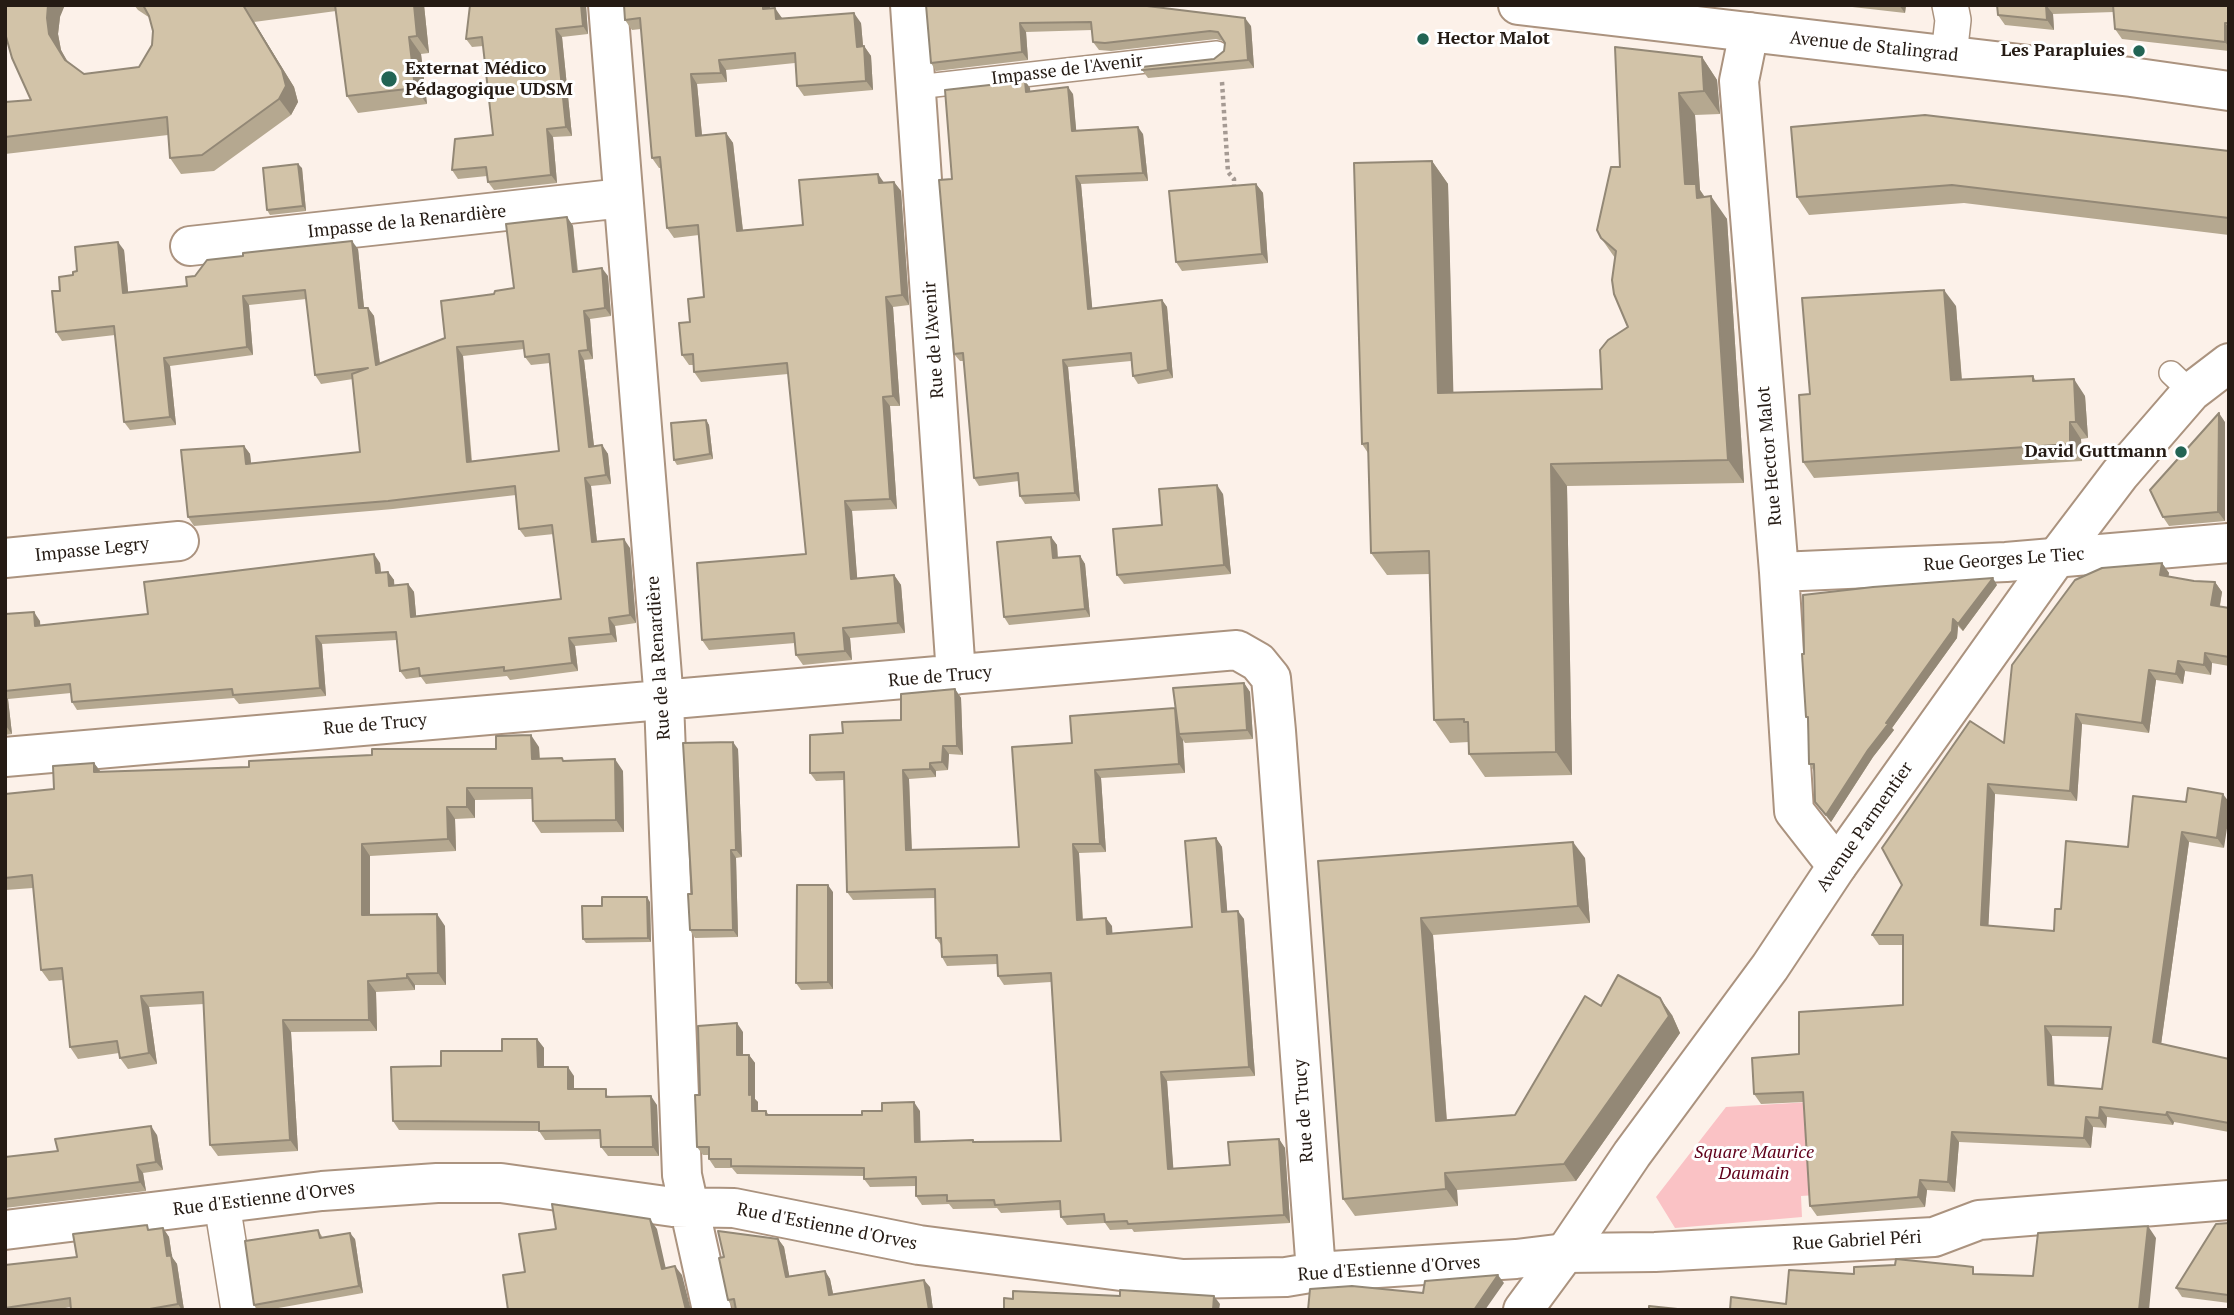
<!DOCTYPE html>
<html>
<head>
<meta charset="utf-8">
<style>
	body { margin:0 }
	#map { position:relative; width:2234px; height:1315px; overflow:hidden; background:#fcf1e9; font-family:"PT Serif",serif }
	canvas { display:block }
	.frame { position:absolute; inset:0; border:7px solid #251b14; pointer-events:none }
</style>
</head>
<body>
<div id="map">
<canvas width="2234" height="1315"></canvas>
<div class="frame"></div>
</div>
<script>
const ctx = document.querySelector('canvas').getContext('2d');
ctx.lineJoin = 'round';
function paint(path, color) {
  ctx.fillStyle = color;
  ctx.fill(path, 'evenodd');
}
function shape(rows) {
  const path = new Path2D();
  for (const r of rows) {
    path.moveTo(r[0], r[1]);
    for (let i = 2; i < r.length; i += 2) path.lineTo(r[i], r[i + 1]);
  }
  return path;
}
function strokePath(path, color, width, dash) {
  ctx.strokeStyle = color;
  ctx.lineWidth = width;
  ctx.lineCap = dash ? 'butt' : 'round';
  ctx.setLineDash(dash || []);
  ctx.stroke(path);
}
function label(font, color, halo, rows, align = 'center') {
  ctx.font = font + ' "PT Serif",serif';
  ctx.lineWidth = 6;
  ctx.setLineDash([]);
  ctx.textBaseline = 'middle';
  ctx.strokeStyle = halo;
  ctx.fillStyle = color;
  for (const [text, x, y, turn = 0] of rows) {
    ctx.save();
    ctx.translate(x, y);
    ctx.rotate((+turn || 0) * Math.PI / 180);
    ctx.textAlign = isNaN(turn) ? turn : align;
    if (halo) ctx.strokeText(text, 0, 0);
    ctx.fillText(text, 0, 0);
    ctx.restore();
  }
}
const green = shape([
	[1810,1102,1816,1195,1801,1196,1802,1217,1675,1228,1656,1197,1726,1107]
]);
const path = shape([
	[1222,82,1228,172,1234,179,1234,190]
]);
const service = shape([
	[917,87,1217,53],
	[2171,373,2191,392]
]);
const pedestrian = shape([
	[1949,55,1953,20,1950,5],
	[222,1204,239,1310]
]);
const minor = shape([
	[608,5,664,701,682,1175,712,1310],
	[910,5,956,675],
	[1749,32,1739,81,1779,572,1794,811,1837,866],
	[190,246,623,198],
	[5,558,179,541],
	[1779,572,2006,562,2229,543],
	[5,757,1237,650,1258,662,1271,678,1276,731,1316,1272],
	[5,1230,322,1191,437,1183,501,1183,673,1207,734,1208,919,1245,1183,1279,1286,1277,1316,1272,1516,1259,1565,1253,1655,1252,1934,1237,1979,1220,2229,1200]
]);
const tertiary = shape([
	[1523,1310,1565,1253,1632,1154,1770,967,1837,866,2057,557,2120,474,2191,392,2229,363]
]);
const secondary = shape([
	[1518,5,2131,77,2229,91]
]);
const wall = shape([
	[5,5,60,17,58,34,61,50,67,62,84,74,139,67,152,45,153,31,150,18,138,10,134,5,424,5,429,53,421,54,427,104,358,113,347,96,336,11,254,22,294,87,298,102,291,115,214,171,181,174,170,158,168,135,5,154,5,102,31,100,8,41,5,42],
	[624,5,770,5,770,9,782,18,861,23,863,46,864,46,871,56,873,90,804,96,797,86,795,63,726,70,727,82,697,84,702,135,726,133,733,143,743,230,803,225,884,182,894,182,901,191,909,305,893,307,900,406,890,406,897,509,852,511,857,578,894,575,901,585,905,633,850,638,852,660,803,665,796,655,795,643,709,650,702,640,806,554,788,374,701,382,694,372,694,365,689,365,682,355,690,322,704,297,699,235,674,238,667,228,661,168,659,168,652,158,641,29,632,30,625,20],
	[926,5,1251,26,1254,68,1148,78,1142,70,1214,59,1224,51,1225,43,1223,41,1216,39,1111,51,1099,50,1093,42,1092,30,1026,32,1028,60,936,71,931,63],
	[1835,5,1906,5,1905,13],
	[1997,5,2229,5,2229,51,2122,39,2115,29,2114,12,2053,14,2054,30,2005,25,1998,15],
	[586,7,588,34,562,37,572,136,553,137,557,183,494,190,488,182,487,176,458,179,452,170,493,135,483,46,472,47,466,39],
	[1702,57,1717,80,1720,114,1695,115,1700,190,1705,197,1727,219,1744,483,1567,486,1572,775,1485,777,1469,754,1469,742,1450,743,1434,720,1430,574,1387,575,1371,553,1368,453,1362,444,1432,161,1448,184,1453,393,1602,389,1628,327,1615,258,1601,238,1620,167],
	[1025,81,1030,88,1030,91,1073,94,1076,131,1143,134,1148,181,1081,184,1092,308,1162,300,1167,307,1173,378,1138,384,1133,376,1131,361,1068,367,1080,501,1025,504,1020,496,1019,481,979,486,974,478,964,361,960,361,954,354,952,179],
	[2229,151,2229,235,1964,203,1809,215,1797,197],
	[302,168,306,211,270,215,267,210],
	[1256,184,1263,193,1268,263,1182,271,1176,262],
	[567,217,573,226,578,271,608,276,611,316,590,319,593,359,584,360,594,446,602,445,608,454,611,484,591,486,597,542,630,548,636,623,615,626,617,642,575,646,578,671,510,680,507,676,426,684,421,677,406,679,400,671,397,640,322,644,326,696,239,704,234,698,77,710,72,702,71,693,8,699,12,734,5,735,5,614,40,621,40,626,148,614,380,563,381,573,388,572,394,580,394,585,408,584,414,592,416,616,561,599,554,534,525,537,519,529,516,495,393,509,194,526,188,517,244,446,250,454,251,463,360,452,353,379,321,384,315,375,306,299,249,305,253,355,170,366,176,425,130,430,124,422,115,335,62,341,56,332,60,291,77,271,124,250,128,292,187,286,358,249,364,308,368,308,374,316,380,363,445,338,494,294,514,288],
	[524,349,525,357,531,365,550,363,559,451,472,461,463,356],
	[1956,306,1962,380,2033,376,2036,381,2085,396,2088,438,2081,439,2082,461,1814,478,1803,462,1810,394],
	[706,420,709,425,713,459,677,465,674,460],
	[2225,422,2225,521,2169,526,2163,517],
	[1223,494,1231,574,1124,584,1117,575,1162,525],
	[1051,537,1057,545,1058,558,1080,556,1085,564,1090,617,1009,625,1004,617],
	[2162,563,2169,573,2168,576,2194,581,2215,582,2222,592,2220,606,2229,608,2229,666,2212,663,2211,675,2185,671,2183,684,2156,680,2149,733,2082,724,2077,801,1995,794,1988,926,2054,931,2061,909,2128,847,2186,802,2188,788,2224,848,2189,842,2161,1044,2229,1059,2229,1132,2174,1122,2173,1125,2107,1117,2106,1128,2093,1127,2091,1148,1959,1142,1955,1192,1927,1190,1925,1207,1817,1216,1810,1206,1804,1102,1761,1104,1754,1094,1799,1054,1903,1005,1903,945,1879,945,1872,935,2004,743],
	[2052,1036,2110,1037,2102,1089,2054,1085],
	[1997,585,1963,631,1958,626,1957,638,1892,728,1894,730,1873,757,1831,822,1815,802,1814,771,1809,764,1808,720,1806,717,1804,654],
	[1244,683,1250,692,1253,739,1185,743,1183,740,1185,773,1101,778,1106,852,1079,853,1083,920,1112,926,1112,933,1192,927,1216,838,1222,847,1227,911,1244,919,1255,1076,1167,1081,1173,1168,1230,1165,1279,1139,1285,1148,1290,1223,1134,1232,1132,1229,1110,1230,1105,1223,1067,1225,1061,1217,1060,1210,1001,1213,997,1208,953,1209,949,1204,922,1205,916,1196,916,1186,870,1187,864,1179,864,1176,737,1174,732,1168,715,1168,709,1159,709,1155,703,1155,697,1147,700,1095,743,1032,743,1055,749,1055,755,1063,755,1099,758,1102,758,1111,766,1111,769,1115,862,1115,920,1111,920,1142,973,1140,975,1142,1061,1141,1051,982,1004,985,998,976,997,964,947,966,942,957,941,945,936,938,935,898,853,900,847,892,844,780,816,781,810,773,843,733,901,720,955,689,961,698,963,755,949,754,948,770,936,771,936,777,909,779,912,850,1019,847,1072,743,1175,708],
	[539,747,540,759,565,761,623,771,624,832,541,833,533,821,532,799,475,800,475,818,455,819,456,851,370,856,370,915,445,926,446,985,415,985,415,990,376,992,377,1031,291,1032,298,1151,218,1156,210,1145,204,1004,149,1007,157,1064,128,1069,120,1058,119,1053,78,1059,70,1047,63,980,49,981,41,970,33,888,5,890,5,794,54,789,94,763,101,772,249,767],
	[738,749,742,857,736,858,738,937,695,938,690,930,692,894],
	[1585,858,1590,923,1433,935,1447,1121,1515,1115,1601,1006,1672,1015,1680,1033,1576,1181,1457,1190,1458,1206,1355,1216,1343,1199,1318,861],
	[833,892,833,989,801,990,796,983],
	[650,902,651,942,586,943,583,939,602,906],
	[537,1039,544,1048,544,1067,574,1076,574,1089,657,1105,659,1156,608,1156,601,1147,601,1139,545,1140,539,1131,399,1130,393,1121,441,1066,502,1051],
	[157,1135,163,1170,143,1173,146,1191,5,1208,5,1157,58,1151],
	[2229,1223,2229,1303,2182,1297,2176,1288],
	[163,1228,169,1237,172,1257,177,1264,184,1310,71,1310,71,1307,54,1310,5,1310,5,1265,77,1257,150,1229],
	[318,1230,323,1238,355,1239,363,1293,267,1310,257,1310,254,1305],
	[778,1239,784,1247,789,1276,825,1271,830,1279,833,1294,930,1287,933,1310,736,1310,736,1308,733,1308,728,1300]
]);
const shadedWall = shape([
	[48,5,65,5,60,17,58,34,61,50,76,76,49,34,47,18],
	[243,5,254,22,294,87,298,102,291,115,279,99],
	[414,5,424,5,429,53,417,36],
	[581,5,586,5,588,34,583,26],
	[763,5,770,5,770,19,763,9],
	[1899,5,1906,5,1905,13],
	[2046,5,2053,14,2054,30,2047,20],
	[775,8,782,18,776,19],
	[854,13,861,23,864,57,857,47],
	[1245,18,1251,26,1254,68,1248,60],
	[1020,23,1026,32,1028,60,1022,52],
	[2225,23,2229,28,2229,47,2225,42],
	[556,29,562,37,572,136,566,127],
	[409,37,421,54,427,104,415,88],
	[864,46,871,56,873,90,866,81],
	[1702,57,1717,80,1720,114,1704,91],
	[719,60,726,70,727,82,721,73],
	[691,74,697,84,703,146,696,136],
	[1025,81,1030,88,1031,99,1026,92],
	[1068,87,1073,94,1077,139,1072,131],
	[1679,93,1695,115,1700,190,1711,207,1711,196,1727,219,1744,483,1728,460,1685,184],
	[1138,127,1143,134,1148,181,1143,173],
	[547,129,553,137,557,183,551,175],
	[726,133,733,143,744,241,737,231],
	[1432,161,1448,184,1454,416,1438,393],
	[298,164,302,168,306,211,303,206],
	[878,174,885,184,879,183],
	[1076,176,1081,184,1093,316,1088,309],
	[894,182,901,191,909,305,902,295],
	[1256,184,1263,193,1268,263,1262,254],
	[567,217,573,226,578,280,573,272],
	[352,241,358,249,365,317,359,308],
	[118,242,124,250,129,301,123,293],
	[602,268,608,276,611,316,605,308],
	[1944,290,1956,306,1963,397,1951,380],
	[243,296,249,305,253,355,247,347],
	[886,297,893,307,900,406,893,396],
	[1162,300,1167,307,1173,378,1168,370],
	[368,308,374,316,381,374,376,365],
	[584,311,590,319,593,359,588,350],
	[457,347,463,356,472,470,467,462],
	[579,351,584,360,595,455,589,447],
	[164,358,170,366,176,425,170,417],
	[1063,360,1068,367,1080,501,1075,493],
	[2074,379,2085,396,2088,438,2076,422],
	[883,397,890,406,897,509,890,499],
	[2219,413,2225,422,2225,521,2218,512],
	[706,420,709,425,713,459,710,454],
	[2070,422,2081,439,2082,461,2070,444],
	[602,445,608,454,611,484,606,475],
	[244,446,250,454,252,472,246,464],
	[1551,464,1567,486,1572,775,1556,752],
	[585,478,591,486,598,551,592,542],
	[1217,485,1223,494,1231,574,1224,565],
	[845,501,852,511,858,588,851,579],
	[1051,537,1057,545,1058,566,1053,558],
	[624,539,630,548,636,623,630,615],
	[374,554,380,563,382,582,376,573],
	[1080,556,1085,564,1090,617,1085,609],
	[2162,563,2169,573,2167,585,2160,575],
	[388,572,394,580,395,594,389,586],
	[894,575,901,585,905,633,898,623],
	[1993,578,1997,585,1963,631,1958,624],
	[2215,582,2222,592,2218,615,2211,605],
	[408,584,414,592,417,625,411,617],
	[34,612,40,621,41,635,35,626],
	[609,618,615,626,617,642,611,634],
	[1953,619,1958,626,1957,638,1892,728,1894,730,1873,757,1831,822,1826,815],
	[843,628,850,638,852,660,845,651],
	[316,636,322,644,326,696,320,688],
	[569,638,575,646,578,671,572,663],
	[2205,653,2212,663,2211,675,2204,665],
	[2178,661,2185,671,2183,684,2176,674],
	[2149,670,2156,680,2149,733,2142,723],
	[1244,683,1250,692,1253,739,1247,730],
	[955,689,961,698,963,755,957,746],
	[5,695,8,699,12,734,6,726],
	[1175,708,1179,734,1183,740,1185,773,1179,764],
	[2076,714,2082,724,2077,801,2070,791],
	[531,735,539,747,540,770,532,759],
	[733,742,738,749,742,857,736,850],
	[943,746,949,754,948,770,942,762],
	[615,759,623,771,624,832,616,820],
	[94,763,102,774,94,772],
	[930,763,936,771,936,777,930,769],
	[903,770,909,779,912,858,906,850],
	[1095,770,1101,778,1106,852,1100,844],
	[1988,784,1995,794,1988,935,1981,925],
	[467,788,475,800,475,818,467,807],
	[2223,794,2229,802,2229,815,2224,848,2217,838],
	[447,807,455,819,456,851,448,839],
	[2182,832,2189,842,2160,1052,2153,1042],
	[1216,838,1222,847,1228,920,1222,912],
	[1573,842,1585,858,1590,923,1578,906],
	[362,844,370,856,370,927,362,915],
	[1073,844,1079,853,1083,928,1077,920],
	[731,850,736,858,738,937,733,930],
	[828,885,833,892,833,989,828,982],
	[647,897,650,902,651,942,648,938],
	[1238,911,1244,919,1255,1076,1249,1067],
	[437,914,445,926,446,985,438,973],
	[1106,918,1112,926,1113,942,1107,934],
	[1421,918,1433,935,1448,1138,1436,1121],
	[407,974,415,985,415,990,407,978],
	[368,981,376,992,377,1031,369,1020],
	[141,996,149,1007,157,1064,149,1053],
	[1660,998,1672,1015,1680,1033,1576,1181,1564,1164],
	[283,1020,291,1032,298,1151,290,1140],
	[737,1023,743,1032,743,1063,737,1055],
	[2045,1026,2052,1036,2055,1095,2048,1085],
	[537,1039,544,1048,544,1076,538,1067],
	[749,1055,755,1063,755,1099,758,1102,758,1120,752,1111,749,1095],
	[568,1067,574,1076,574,1098,568,1089],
	[1161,1072,1167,1081,1174,1177,1168,1169],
	[651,1096,657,1105,659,1156,653,1147],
	[914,1102,920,1111,921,1151,915,1142],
	[2100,1107,2107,1117,2106,1128,2099,1118],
	[2167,1112,2174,1122,2173,1125,2166,1115],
	[2086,1117,2093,1127,2091,1148,2084,1138],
	[151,1126,157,1135,163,1170,156,1162],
	[1952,1132,1959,1142,1955,1192,1948,1182],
	[1279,1139,1285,1148,1290,1223,1284,1215],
	[137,1165,143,1173,146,1191,140,1182],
	[1445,1173,1457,1190,1458,1206,1446,1189],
	[1920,1180,1927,1190,1925,1207,1918,1197],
	[650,1219,657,1229,668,1278,662,1269],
	[2148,1226,2156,1238,2149,1310,2139,1310],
	[163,1228,169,1237,172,1257,177,1264,184,1310,182,1310,178,1304,167,1256],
	[350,1233,355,1239,363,1293,359,1286],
	[778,1239,784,1247,791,1285,786,1277],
	[675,1266,682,1275,691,1310,686,1310],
	[825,1271,830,1279,835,1303,829,1295],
	[1498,1275,1504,1283,1485,1310,1474,1310],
	[924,1280,930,1287,933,1310,929,1310],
	[1214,1296,1220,1304,1219,1310,1213,1310]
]);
const building = shape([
	[5,5,48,5,47,18,49,34,65,60,84,74,139,67,152,45,153,31,149,16,143,5,243,5,282,70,286,86,279,99,202,155,170,158,167,117,5,137,5,102,31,100,12,58,5,33,5,5],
	[335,5,414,5,417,36,409,37,415,88,347,96,335,5],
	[470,5,581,5,583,26,556,29,566,127,547,129,551,175,488,182,486,167,452,170,455,139,493,135,482,37,466,39,470,5],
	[624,5,763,5,763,9,775,8,776,19,854,13,857,47,864,46,866,81,797,86,795,53,719,60,721,73,691,74,696,136,726,133,737,231,803,225,799,180,878,174,879,183,894,182,902,295,886,297,893,396,883,397,890,499,845,501,851,579,894,575,898,623,843,628,845,651,796,655,794,633,702,640,697,563,806,554,787,363,694,372,693,354,682,355,679,323,690,322,688,299,704,297,698,225,667,228,660,157,652,158,640,18,625,20,624,5],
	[926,5,1139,5,1245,18,1248,60,1142,70,1142,67,1214,59,1224,51,1225,43,1218,32,1210,31,1105,43,1093,42,1091,22,1020,23,1022,52,931,63,926,5],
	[1997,5,2046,5,2047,20,1998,15,1997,5],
	[2113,5,2229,5,2229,23,2225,23,2225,42,2115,29,2113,5],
	[1615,47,1702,57,1704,91,1679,93,1685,184,1696,184,1697,198,1711,196,1728,460,1551,464,1556,752,1469,754,1468,722,1464,722,1464,719,1434,720,1429,551,1371,553,1368,443,1362,444,1354,163,1432,161,1438,393,1602,389,1600,350,1608,340,1628,327,1614,294,1612,280,1616,251,1601,238,1597,230,1611,167,1620,167,1615,47],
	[1025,81,1026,92,1068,87,1072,131,1138,127,1143,173,1076,176,1088,309,1162,300,1168,370,1133,376,1131,353,1063,360,1075,493,1020,496,1018,473,974,478,963,353,954,354,939,180,952,179,945,90,1025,81],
	[1925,115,2229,151,2229,218,1952,185,1797,197,1791,127,1925,115],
	[298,164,303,206,267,210,263,168,298,164],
	[1256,184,1262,254,1176,262,1169,191,1256,184],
	[567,217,573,272,602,268,605,308,584,311,588,350,579,351,589,447,602,445,606,475,585,478,592,542,624,539,630,615,609,618,611,634,569,638,572,663,504,671,504,667,420,676,419,668,400,671,396,632,316,636,320,688,233,695,232,689,72,702,70,684,5,691,5,614,34,612,35,626,148,614,144,582,374,554,376,573,388,572,389,586,408,584,411,617,561,599,552,525,519,529,515,486,388,501,188,517,181,450,244,446,246,464,360,452,352,374,368,368,315,375,305,290,243,296,247,347,164,358,170,417,124,422,114,326,56,332,52,291,60,291,59,277,73,275,73,272,77,271,75,247,118,242,123,293,187,286,186,277,195,276,207,260,243,256,243,253,352,241,359,308,368,308,376,365,445,338,441,301,494,294,495,291,514,288,506,224,567,217],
	[523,341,525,357,549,354,559,451,467,462,457,347,523,341],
	[1944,290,1951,380,2033,376,2033,381,2074,379,2076,422,2070,422,2070,444,1803,462,1799,395,1810,394,1802,298,1944,290],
	[2219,413,2218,512,2163,517,2150,490,2219,413],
	[706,420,710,454,674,460,671,423,706,420],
	[1217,485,1224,565,1117,575,1113,529,1162,525,1159,489,1217,485],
	[1051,537,1053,558,1080,556,1085,609,1004,617,997,542,1051,537],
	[2162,563,2160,575,2194,581,2215,582,2211,605,2229,608,2229,657,2205,653,2204,665,2178,661,2176,674,2149,670,2142,723,2076,714,2070,791,1988,784,1981,925,2054,931,2055,909,2061,909,2066,841,2128,847,2133,796,2186,802,2188,788,2223,794,2217,838,2182,832,2153,1042,2229,1059,2229,1123,2167,1112,2166,1115,2100,1107,2099,1118,2086,1117,2084,1138,1952,1132,1948,1182,1920,1180,1918,1197,1810,1206,1803,1092,1754,1094,1752,1058,1799,1054,1799,1012,1903,1005,1903,935,1872,935,1902,885,1882,848,1970,721,2004,743,2012,665,2075,580,2102,568,2162,563],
	[2045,1026,2111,1027,2102,1089,2048,1085,2045,1026],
	[1993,578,1958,624,1953,619,1952,631,1886,723,1889,723,1868,750,1826,815,1815,802,1814,764,1809,764,1808,717,1806,717,1802,654,1804,654,1803,595,1873,587,1993,578],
	[1244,683,1247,730,1179,734,1173,688,1244,683],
	[955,689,957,746,943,746,942,762,930,763,930,769,903,770,906,850,1019,847,1012,747,1072,743,1070,716,1175,708,1179,764,1095,770,1100,844,1073,844,1077,920,1106,918,1107,934,1192,927,1185,841,1216,838,1222,912,1238,911,1249,1067,1161,1072,1168,1169,1230,1165,1228,1142,1279,1139,1284,1215,1128,1224,1127,1221,1105,1222,1104,1214,1061,1217,1060,1201,995,1205,994,1200,947,1201,947,1195,916,1196,916,1177,864,1179,864,1168,731,1166,731,1159,709,1159,709,1147,697,1147,695,1095,700,1095,698,1026,737,1023,737,1055,749,1055,749,1095,752,1094,752,1111,766,1111,766,1115,862,1115,862,1111,882,1111,882,1103,914,1102,915,1142,973,1140,973,1142,1061,1141,1051,973,998,976,997,955,942,957,941,938,936,938,935,889,847,892,844,772,810,773,810,735,843,733,842,722,901,720,901,694,955,689],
	[531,735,532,759,562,758,563,761,615,759,616,820,533,821,532,788,467,788,467,807,447,807,448,839,362,844,362,915,437,914,438,973,407,974,407,978,368,981,369,1020,283,1020,290,1140,210,1145,203,992,141,996,149,1053,120,1058,117,1041,70,1047,62,968,41,970,32,875,5,878,5,794,54,789,53,766,94,763,94,772,249,767,249,761,372,755,372,749,496,749,496,736,531,735],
	[733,742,736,850,731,850,733,930,690,930,688,894,692,894,683,743,733,742],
	[1573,842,1578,906,1421,918,1436,1121,1515,1115,1585,996,1601,1006,1618,975,1660,998,1669,1016,1564,1164,1445,1173,1446,1189,1343,1199,1318,861,1573,842],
	[797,885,828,885,828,982,796,983,797,885],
	[602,897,647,897,648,938,583,939,582,906,602,906,602,897],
	[502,1039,537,1039,538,1067,568,1067,568,1089,606,1089,606,1097,651,1096,653,1147,601,1147,600,1130,539,1131,539,1122,393,1121,391,1067,441,1066,441,1051,502,1051,502,1039],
	[151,1126,156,1162,137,1165,140,1182,5,1199,5,1157,58,1151,55,1139,151,1126],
	[552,1204,650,1219,662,1269,675,1266,686,1310,508,1310,503,1275,525,1272,519,1234,556,1229,552,1204],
	[2229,1223,2228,1295,2176,1288,2216,1224,2229,1223],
	[147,1225,148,1230,163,1228,167,1256,171,1255,178,1304,144,1310,71,1310,70,1298,5,1308,5,1265,77,1257,73,1234,147,1225],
	[2148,1226,2139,1310,1730,1310,1731,1297,1786,1304,1789,1270,1854,1274,1854,1267,1895,1265,1896,1259,1965,1266,1973,1267,1973,1274,2033,1276,2038,1233,2148,1226],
	[318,1230,320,1238,350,1233,359,1286,254,1305,245,1241,318,1230],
	[718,1231,778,1239,786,1277,825,1271,829,1295,924,1280,929,1310,736,1310,734,1299,728,1300,719,1258,724,1257,718,1231],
	[1498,1275,1474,1310,1308,1310,1310,1289,1352,1286,1423,1293,1425,1281,1498,1275],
	[1120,1290,1214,1296,1213,1310,1004,1310,1004,1298,1013,1299,1013,1291,1120,1296,1120,1290],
	[1649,1306,1687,1310,1649,1310,1649,1306]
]);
const markers = [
	[1423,39,7,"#226454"],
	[2139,51,7,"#226454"],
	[389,79,9,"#226454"],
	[2181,452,7,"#226454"]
];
const poiNames = [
	["Hector Malot",1437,39],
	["Les Parapluies",2125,51,"right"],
	["Externat Médico",405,69],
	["Pédagogique UDSM",405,90],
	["David Guttmann",2167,452,"right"]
];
const streetNames = [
	["Avenue de Stalingrad",1874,47,6],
	["Impasse de l'Avenir",1067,70,-7],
	["Impasse de la Renardière",407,222,-6],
	["Rue de l'Avenir",934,340,-94],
	["Rue Hector Malot",1770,456,-95],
	["Impasse Legry",92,550,-6],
	["Rue Georges Le Tiec",2004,560,-4],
	["Rue de la Renardière",659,658,-94],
	["Rue de Trucy",940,677,-5],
	["Rue de Trucy",375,725,-5],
	["Avenue Parmentier",1865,827,-55],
	["Rue de Trucy",1304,1111,-94],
	["Rue d'Estienne d'Orves",264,1199,-7],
	["Rue d'Estienne d'Orves",827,1227,11],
	["Rue Gabriel Péri",1857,1241,-3],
	["Rue d'Estienne d'Orves",1389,1269,-4]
];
const parkNames = [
	["Square Maurice",1754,1153],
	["Daumain",1754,1174]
];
paint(green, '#fac2c5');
strokePath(service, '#ab937f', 26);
strokePath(pedestrian, '#ab937f', 38);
strokePath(minor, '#ab937f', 42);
strokePath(tertiary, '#ab937f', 42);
strokePath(secondary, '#ab937f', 42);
strokePath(path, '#a59a93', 4.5, [3.5, 3.5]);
strokePath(service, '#fff', 23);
strokePath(pedestrian, '#fff', 35);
strokePath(minor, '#fff', 38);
strokePath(tertiary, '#fff', 38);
strokePath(secondary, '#fff', 38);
paint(wall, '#b5a890');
paint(shadedWall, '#938876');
paint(building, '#d2c3a8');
strokePath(building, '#938876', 2);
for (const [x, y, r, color] of markers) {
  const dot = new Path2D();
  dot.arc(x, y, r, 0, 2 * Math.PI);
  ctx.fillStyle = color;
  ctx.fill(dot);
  strokePath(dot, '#fff', 2.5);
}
label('bold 18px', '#251b14', '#fff', poiNames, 'left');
label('18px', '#251b14', '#fff', streetNames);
label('italic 18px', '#60001b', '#fff', parkNames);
</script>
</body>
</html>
